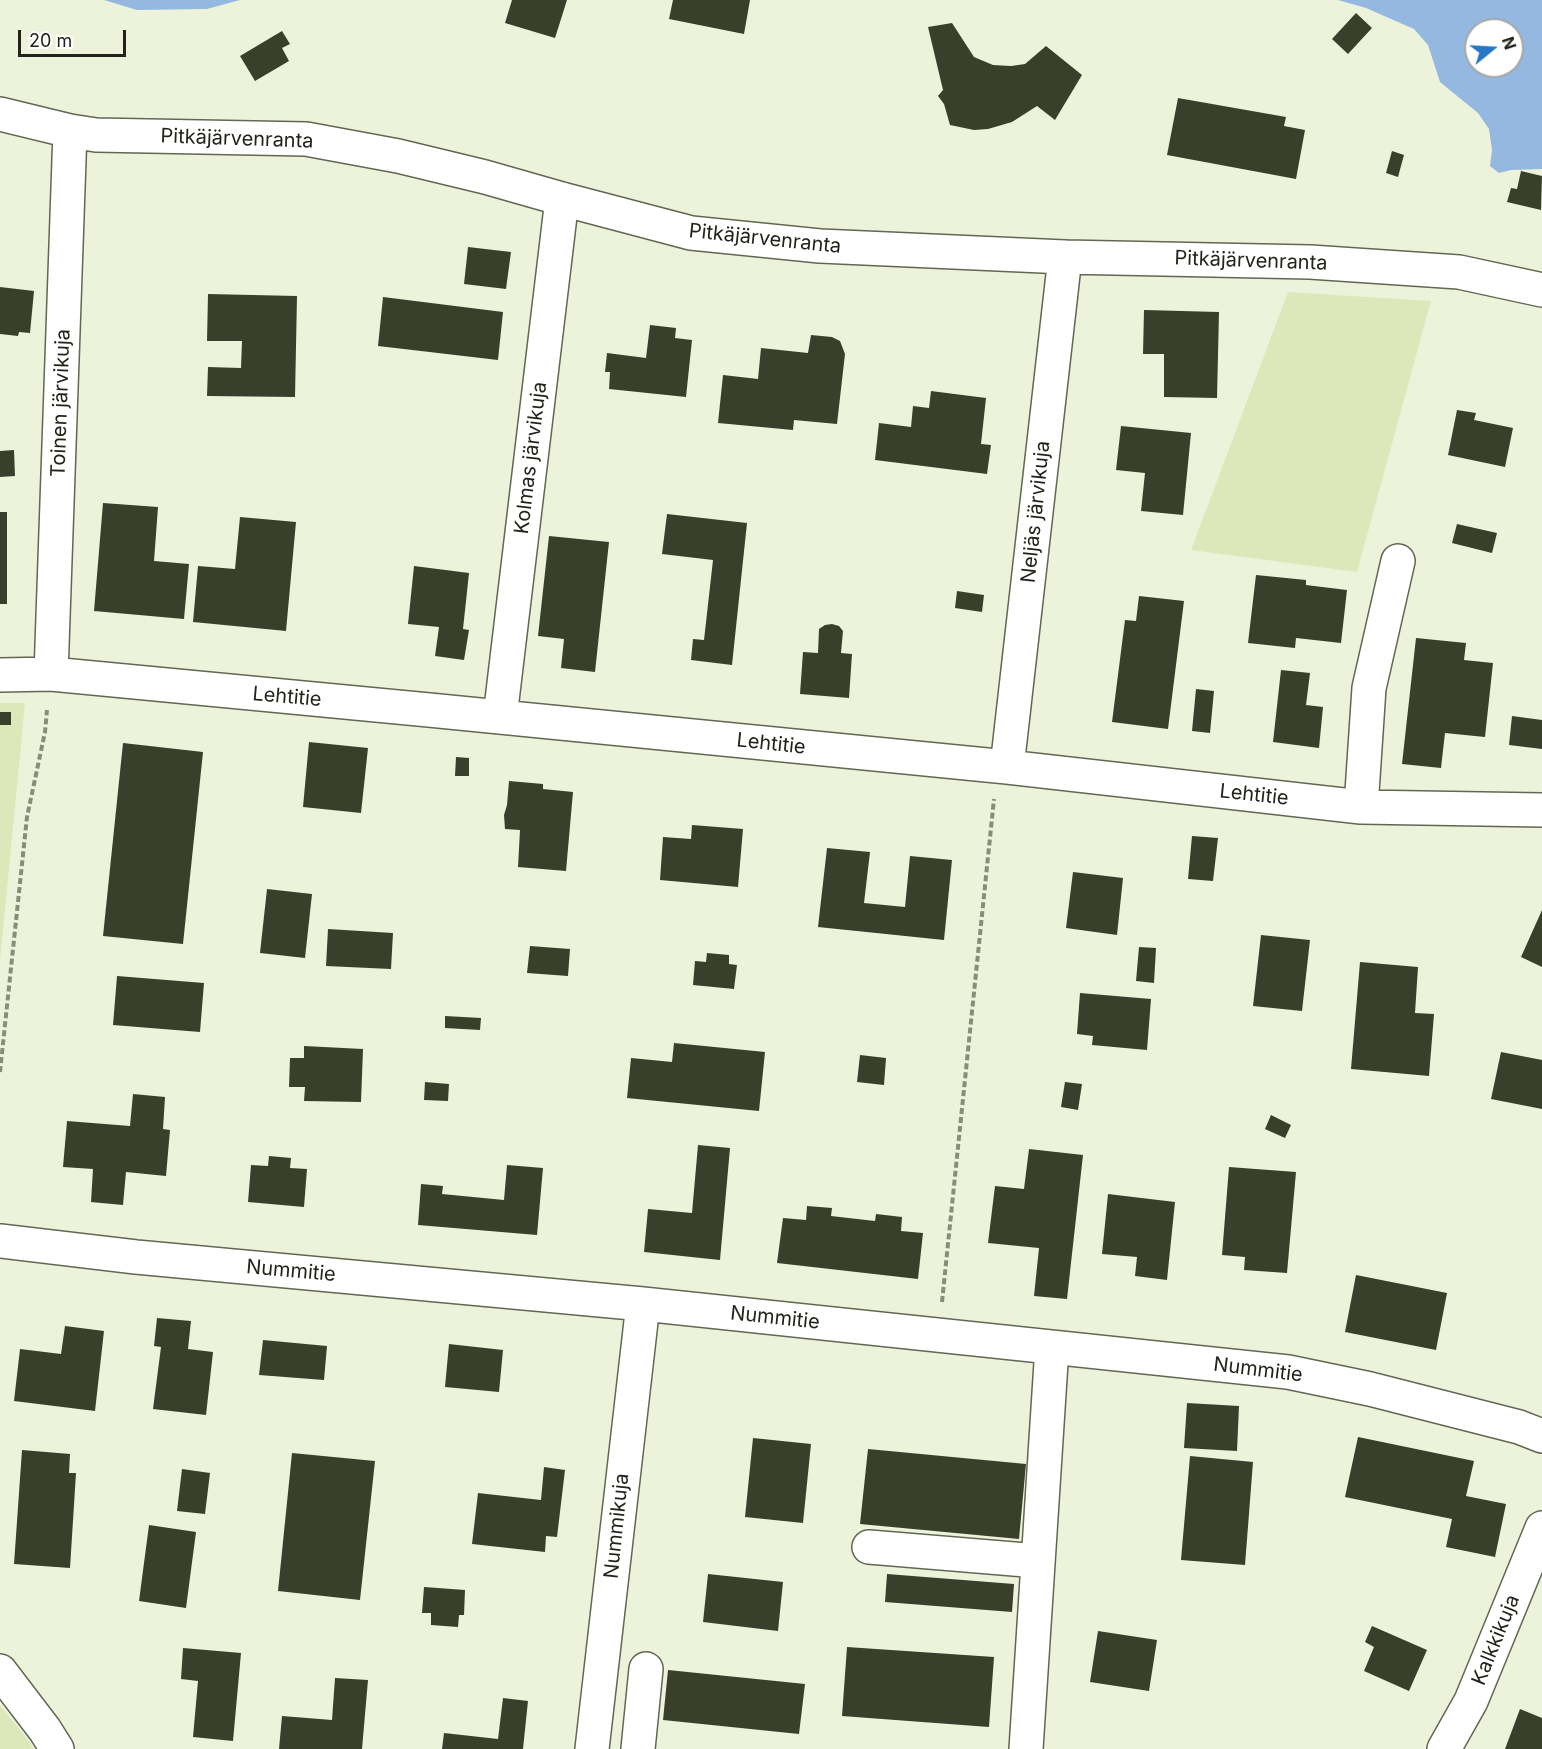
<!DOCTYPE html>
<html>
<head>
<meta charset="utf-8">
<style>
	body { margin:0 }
	#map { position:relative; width:1542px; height:1749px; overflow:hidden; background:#edf3db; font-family:Inter,sans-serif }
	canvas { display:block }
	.north { position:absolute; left:1464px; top:18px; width:60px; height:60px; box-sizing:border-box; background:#fff; border:2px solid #a7a7a4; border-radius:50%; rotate:72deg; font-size:16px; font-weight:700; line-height:24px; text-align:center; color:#22241b }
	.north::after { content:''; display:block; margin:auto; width:21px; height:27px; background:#2677c6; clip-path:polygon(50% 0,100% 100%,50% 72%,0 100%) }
	.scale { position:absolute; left:18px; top:30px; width:108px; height:27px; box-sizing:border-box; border:3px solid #22241b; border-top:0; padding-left:8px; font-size:18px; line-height:21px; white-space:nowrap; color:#22241b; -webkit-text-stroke:4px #fff; paint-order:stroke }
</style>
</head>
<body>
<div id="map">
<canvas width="1542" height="1749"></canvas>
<div class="north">N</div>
<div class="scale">20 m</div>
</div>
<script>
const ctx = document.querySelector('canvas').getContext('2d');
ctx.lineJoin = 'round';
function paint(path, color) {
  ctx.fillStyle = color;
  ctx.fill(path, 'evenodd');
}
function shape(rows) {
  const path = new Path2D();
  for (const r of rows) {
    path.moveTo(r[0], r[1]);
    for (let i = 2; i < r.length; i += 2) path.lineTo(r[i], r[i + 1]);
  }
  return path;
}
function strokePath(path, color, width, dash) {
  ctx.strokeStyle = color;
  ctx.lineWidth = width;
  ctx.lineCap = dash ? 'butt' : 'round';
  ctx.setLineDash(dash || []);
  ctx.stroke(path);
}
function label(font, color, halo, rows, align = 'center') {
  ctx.font = font + ' Inter,sans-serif';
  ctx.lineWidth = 6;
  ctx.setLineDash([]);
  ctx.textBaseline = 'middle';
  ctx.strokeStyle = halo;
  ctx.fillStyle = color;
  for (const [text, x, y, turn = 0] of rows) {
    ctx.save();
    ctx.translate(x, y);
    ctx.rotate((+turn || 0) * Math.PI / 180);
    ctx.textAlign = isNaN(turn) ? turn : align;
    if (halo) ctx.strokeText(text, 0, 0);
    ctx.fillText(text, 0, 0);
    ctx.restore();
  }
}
const green = shape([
	[1288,292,1431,301,1357,572,1191,550],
	[0,703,25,703,0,961],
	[0,1705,24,1735,34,1749,0,1749]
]);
const water = shape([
	[104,0,240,0,207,9,137,10],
	[1338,0,1542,0,1542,169,1511,170,1499,173,1490,166,1492,150,1489,129,1478,113,1440,82,1428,45,1414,29,1366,8],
	[1476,30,1512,30,1512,66,1476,66]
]);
const building = shape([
	[512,0,567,0,555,38,505,23],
	[673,0,750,0,744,34,669,19],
	[1356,13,1372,28,1348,54,1332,39],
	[952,23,974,57,993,65,1011,66,1025,64,1046,46,1082,75,1055,120,1037,106,1012,122,988,129,974,130,950,125,944,104,938,96,943,90,928,27],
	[282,31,290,44,282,48,289,61,255,81,240,56],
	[1178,98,1286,117,1284,126,1305,130,1296,179,1167,155],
	[1392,151,1404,155,1398,177,1386,173],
	[1521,171,1542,176,1541,210,1507,202,1511,188,1517,189],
	[468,247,511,252,506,289,464,284],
	[0,287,34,291,30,333,19,332,18,336,0,334],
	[208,294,297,296,295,397,207,396,208,367,241,368,242,341,207,341],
	[383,297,503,312,498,360,378,346],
	[1144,310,1219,312,1217,398,1164,397,1164,354,1143,354],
	[650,325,676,328,675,338,692,340,686,397,609,389,610,372,605,372,607,353,646,358],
	[811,335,832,337,840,341,845,354,837,424,794,420,793,430,718,423,723,375,758,379,761,348,808,353],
	[931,391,986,398,981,444,991,445,987,474,875,460,879,423,911,427,913,406,929,408],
	[1457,410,1476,413,1474,420,1513,428,1505,467,1448,455],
	[1121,426,1191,433,1183,515,1141,511,1145,473,1116,470],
	[14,450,15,476,0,477,0,451],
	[103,503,158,507,154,561,189,564,184,619,94,611],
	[0,512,7,512,7,604,0,604],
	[667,514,747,523,732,665,691,660,693,639,704,640,713,560,662,554],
	[240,517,296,522,286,631,193,622,198,566,235,569],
	[1457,524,1497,533,1492,553,1452,543],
	[549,536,609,542,595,672,561,668,564,639,538,636],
	[414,566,469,573,463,629,469,630,464,660,435,656,439,627,408,624],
	[1256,575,1306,580,1306,585,1347,590,1341,643,1296,638,1295,648,1248,643],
	[957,591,984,595,982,612,955,608],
	[1139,596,1184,601,1168,729,1112,722,1125,620,1136,621],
	[832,624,839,626,843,631,841,653,852,654,849,698,800,694,803,652,818,653,819,629,825,625],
	[1416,638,1466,643,1464,660,1493,663,1485,737,1445,733,1441,768,1402,764],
	[1281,670,1310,673,1306,705,1323,707,1319,748,1273,742],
	[1196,689,1214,691,1210,733,1192,731],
	[0,712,11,712,11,725,0,725],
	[1512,716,1542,720,1542,749,1509,745],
	[309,742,368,748,361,813,303,807],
	[123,743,203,752,183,944,103,936],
	[456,757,469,758,469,776,455,776],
	[509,781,543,784,543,789,573,792,566,871,518,867,520,830,505,829,504,815,507,805],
	[692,825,743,829,738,887,660,880,663,837,691,839],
	[1192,836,1218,838,1213,881,1188,879],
	[827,848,870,852,864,903,905,907,910,856,952,860,944,940,818,927],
	[1073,872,1123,878,1117,935,1066,928],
	[267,889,312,894,305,958,260,953],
	[1542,910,1542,967,1521,957],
	[328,929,393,933,391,969,326,966],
	[1261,935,1310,940,1302,1011,1253,1006],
	[530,946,570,949,568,976,527,973],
	[1139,947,1156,948,1154,983,1136,981],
	[707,953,729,955,729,964,737,965,734,989,693,985,695,961,706,962],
	[1360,962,1418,967,1415,1013,1434,1014,1429,1076,1351,1069],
	[117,976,204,983,200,1032,113,1025],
	[1080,993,1151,999,1147,1050,1092,1045,1093,1036,1077,1034],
	[445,1016,481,1018,480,1030,445,1028],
	[674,1043,765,1052,759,1111,627,1098,631,1058,672,1062],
	[304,1046,363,1049,361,1102,304,1101,305,1087,289,1087,290,1058,304,1058],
	[1501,1052,1542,1060,1542,1109,1491,1099],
	[860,1055,886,1058,884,1085,857,1082],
	[425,1082,449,1084,448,1101,424,1100],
	[1065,1082,1082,1084,1078,1110,1061,1107],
	[133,1094,165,1097,163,1129,170,1130,166,1176,126,1172,123,1205,91,1202,93,1169,63,1167,67,1121,130,1126],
	[1271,1115,1291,1125,1285,1138,1265,1129],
	[698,1145,730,1148,720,1260,644,1252,648,1209,692,1213],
	[1029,1149,1083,1155,1067,1299,1034,1296,1039,1248,988,1243,995,1186,1024,1189],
	[269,1156,291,1158,290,1168,307,1169,304,1207,248,1202,251,1165,268,1166],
	[507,1165,543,1168,537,1235,418,1225,421,1184,443,1186,442,1194,504,1200],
	[1229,1167,1296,1172,1287,1273,1244,1270,1245,1257,1222,1255],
	[1108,1194,1175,1202,1167,1280,1135,1276,1137,1257,1102,1254],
	[807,1206,832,1208,831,1216,875,1221,876,1214,902,1217,901,1231,923,1233,918,1279,777,1263,783,1218,806,1220],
	[1356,1275,1447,1293,1436,1350,1345,1332],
	[157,1318,191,1321,188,1349,213,1352,206,1415,153,1409,161,1347,154,1346],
	[65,1326,104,1331,95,1411,14,1401,20,1349,61,1354],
	[263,1340,327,1346,324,1380,259,1375],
	[449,1344,503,1350,499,1392,445,1387],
	[1187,1403,1239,1406,1237,1451,1184,1448],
	[1358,1437,1474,1461,1466,1496,1506,1504,1495,1557,1446,1547,1452,1519,1345,1497],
	[753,1438,811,1444,803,1523,745,1517],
	[868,1449,1026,1464,1019,1539,860,1524],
	[22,1450,70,1454,69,1473,76,1473,70,1568,14,1564],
	[292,1453,375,1461,360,1600,278,1591],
	[1190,1456,1253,1462,1245,1565,1181,1560],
	[544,1467,565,1470,557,1537,546,1536,545,1552,472,1544,478,1493,541,1500],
	[182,1469,210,1473,205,1514,177,1511],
	[149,1525,196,1532,186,1608,139,1601],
	[708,1574,783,1582,778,1631,703,1622],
	[887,1574,1014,1584,1012,1612,885,1602],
	[424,1587,465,1590,464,1615,459,1615,458,1627,431,1625,431,1613,422,1613],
	[1372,1626,1427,1650,1409,1691,1364,1671,1374,1647,1365,1642],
	[1098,1631,1157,1640,1149,1691,1090,1682],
	[847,1647,994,1657,989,1727,842,1716],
	[183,1648,241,1653,233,1741,193,1737,198,1681,181,1679],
	[668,1670,805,1684,799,1734,663,1720],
	[335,1678,368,1680,362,1749,279,1749,282,1716,332,1720],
	[503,1698,528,1701,523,1749,442,1749,444,1733,498,1739],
	[1520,1709,1542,1718,1542,1749,1505,1749]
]);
const path = shape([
	[0,1072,27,817,45,732,47,710],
	[942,1302,994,799]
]);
const minor = shape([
	[0,114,70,131,96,135,306,139,398,156,485,177,562,199,691,233,820,246,1065,257,1310,262,1459,272,1542,290],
	[51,674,70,131],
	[0,675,51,674,429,710,1007,767,1361,807,1542,810],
	[500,717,562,199],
	[1007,767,1065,257],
	[1361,807,1369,688,1398,561],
	[0,1241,136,1257,643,1304,1288,1372,1370,1389,1519,1427,1542,1436],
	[869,1547,1038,1561],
	[592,1749,643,1304],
	[638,1749,646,1669],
	[1026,1749,1052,1347],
	[1444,1749,1471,1701,1542,1528]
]);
const major = shape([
	[0,1671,45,1730,57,1749]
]);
const streetNames = [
	["Pitkäjärvenranta",237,139,2],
	["Pitkäjärvenranta",765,239,6],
	["Pitkäjärvenranta",1251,261,2],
	["Toinen järvikuja",61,403,-88],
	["Kolmas järvikuja",531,458,-83],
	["Neljäs järvikuja",1036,512,-84],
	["Lehtitie",287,697,5],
	["Lehtitie",771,744,6],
	["Lehtitie",1254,795,6],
	["Nummitie",291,1271,5],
	["Nummitie",775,1318,6],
	["Nummitie",1258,1370,7],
	["Nummikuja",617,1526,-84],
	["Kalkkikuja",1496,1640,-68]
];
paint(green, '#dce7ba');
paint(water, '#95b8e0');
paint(building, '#3a3f2c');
strokePath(minor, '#626753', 36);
strokePath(major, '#626753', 36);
strokePath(path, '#888c7b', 4, [6, 3]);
strokePath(minor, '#fff', 33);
strokePath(major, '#fff', 33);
label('20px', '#22241b', '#fff', streetNames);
</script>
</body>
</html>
